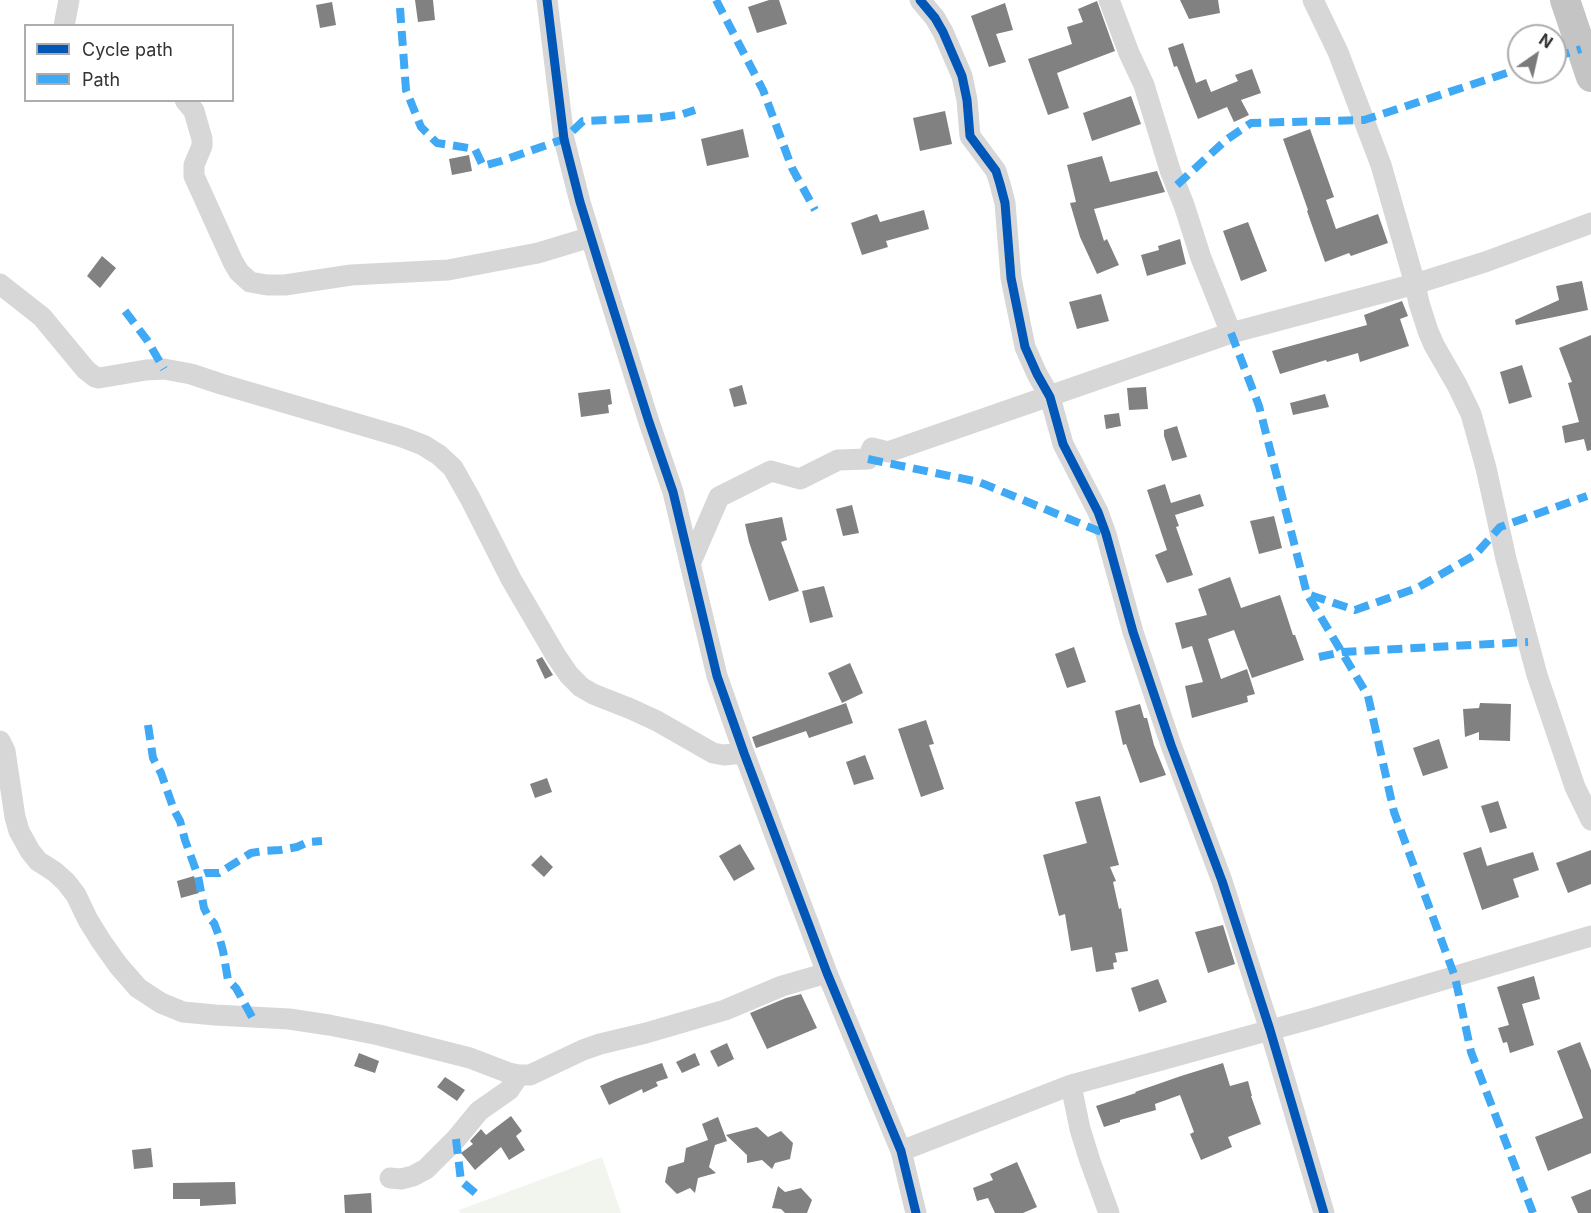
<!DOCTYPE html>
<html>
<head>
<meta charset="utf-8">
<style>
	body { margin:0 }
	#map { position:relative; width:1591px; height:1213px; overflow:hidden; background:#fff; font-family:Inter,sans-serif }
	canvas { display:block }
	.legend { position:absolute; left:24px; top:24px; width:210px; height:78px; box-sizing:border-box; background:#fff; border:2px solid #adadad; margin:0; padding:8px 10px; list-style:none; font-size:18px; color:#333 }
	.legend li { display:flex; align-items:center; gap:12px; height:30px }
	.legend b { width:30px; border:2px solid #adadad }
	.north { position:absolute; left:1507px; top:24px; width:60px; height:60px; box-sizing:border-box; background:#fff; border:2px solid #adadad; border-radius:50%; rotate:34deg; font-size:16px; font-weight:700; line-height:24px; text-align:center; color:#333 }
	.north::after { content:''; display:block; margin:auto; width:21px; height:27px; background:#7a7a7a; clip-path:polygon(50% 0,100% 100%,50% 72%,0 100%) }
</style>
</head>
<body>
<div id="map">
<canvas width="1591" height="1213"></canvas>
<ul class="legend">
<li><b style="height:8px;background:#0057b8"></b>Cycle path</li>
<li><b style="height:8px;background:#3fa9f5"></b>Path</li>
</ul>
<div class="north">N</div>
</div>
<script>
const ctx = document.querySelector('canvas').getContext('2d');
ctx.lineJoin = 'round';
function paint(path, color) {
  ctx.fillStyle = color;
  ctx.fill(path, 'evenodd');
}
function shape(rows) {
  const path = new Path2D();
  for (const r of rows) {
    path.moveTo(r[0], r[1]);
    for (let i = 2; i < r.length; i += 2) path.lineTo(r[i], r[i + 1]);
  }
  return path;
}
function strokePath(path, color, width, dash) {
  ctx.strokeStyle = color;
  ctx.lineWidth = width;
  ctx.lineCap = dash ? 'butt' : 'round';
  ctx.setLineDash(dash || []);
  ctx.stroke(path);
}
const green = shape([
	[602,1157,621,1213,460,1213,459,1210]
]);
const building = shape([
	[415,0,433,0,435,20,418,22],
	[769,0,779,0,787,24,757,33,748,7],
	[1180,0,1218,0,1220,13,1189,19],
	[1097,1,1115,51,1057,73,1069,108,1048,115,1028,59,1072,44,1067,27,1083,22,1078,9],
	[332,2,336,25,320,28,316,5],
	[1005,3,1013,30,996,34,1006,62,989,67,971,16],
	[1183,43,1196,83,1206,79,1211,92,1238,81,1235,75,1252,69,1261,93,1241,100,1249,115,1234,122,1227,107,1198,119,1177,66,1174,67,1168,48],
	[1131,96,1141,124,1092,141,1083,113],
	[945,111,952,144,920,151,913,118],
	[743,129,749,157,707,166,701,139],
	[1310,129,1334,197,1326,200,1336,229,1378,214,1388,243,1351,256,1349,253,1325,262,1314,231,1307,211,1308,210,1283,139],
	[469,155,472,171,452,175,449,159],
	[1102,156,1110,182,1157,171,1165,192,1094,209,1104,241,1107,239,1119,265,1097,274,1080,237,1070,203,1076,202,1067,165],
	[924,210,929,229,886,241,888,247,862,255,851,223,877,214,880,222],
	[1248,222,1267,271,1241,281,1223,231],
	[1180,239,1186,264,1147,276,1141,255,1159,250,1158,246],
	[102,256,116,268,100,288,87,276],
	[1582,281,1588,310,1516,325,1515,320,1559,300,1556,286],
	[1101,294,1109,321,1077,329,1069,302],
	[1402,301,1408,316,1400,319,1409,346,1360,362,1358,353,1327,362,1326,360,1280,374,1272,351,1367,325,1364,315],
	[1591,335,1591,450,1587,451,1584,439,1565,443,1562,426,1579,422,1568,383,1572,382,1559,348],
	[1522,365,1532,397,1509,404,1500,372],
	[742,385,747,404,734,407,729,389],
	[1146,387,1148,409,1129,410,1127,388],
	[610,389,612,404,608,405,609,413,581,417,578,393],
	[1325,394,1329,407,1293,415,1290,403],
	[1119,413,1121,426,1106,429,1104,415],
	[1177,426,1187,457,1172,461,1164,436,1164,430],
	[1165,484,1171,503,1200,494,1204,506,1175,515,1179,526,1176,527,1193,575,1167,583,1155,555,1167,550,1147,490],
	[852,505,859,533,843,536,836,509],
	[1274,516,1282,548,1259,554,1250,521],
	[782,517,787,540,781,542,799,591,769,601,749,542,745,524],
	[1230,577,1241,608,1280,595,1293,635,1295,635,1304,660,1252,678,1234,630,1208,639,1221,679,1247,669,1255,694,1247,696,1248,702,1192,718,1185,686,1203,682,1192,646,1182,649,1175,623,1207,615,1198,589],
	[824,586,833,617,810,623,802,591],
	[1074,647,1086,682,1067,688,1055,654],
	[542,657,553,675,545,679,536,660],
	[850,663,863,693,842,703,828,673],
	[846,703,853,723,809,738,806,731,756,748,752,737],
	[1480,703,1511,704,1510,741,1479,740,1479,732,1465,737,1463,709,1479,708],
	[1140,704,1144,718,1147,718,1154,745,1166,775,1140,783,1126,744,1123,745,1115,711],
	[926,720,934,744,929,745,944,789,921,797,898,729],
	[1439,739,1448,768,1423,776,1413,748],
	[865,755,874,779,854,785,846,762],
	[547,778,552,792,535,798,530,784],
	[1100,796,1119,865,1110,867,1116,881,1113,882,1119,909,1121,908,1128,951,1115,953,1117,962,1113,963,1114,969,1096,972,1092,947,1071,951,1065,914,1059,916,1043,855,1087,843,1075,802],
	[1498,801,1507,828,1490,833,1481,806],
	[740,844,755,869,734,881,719,856],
	[1481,847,1487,866,1533,852,1539,870,1513,879,1519,897,1482,910,1463,853],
	[1591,850,1591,884,1568,893,1556,863],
	[541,855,553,867,544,877,531,865],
	[194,876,199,893,181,898,177,881],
	[1223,925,1235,964,1208,973,1195,932],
	[1534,976,1540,999,1522,1004,1534,1045,1510,1053,1507,1042,1503,1043,1498,1028,1509,1025,1497,987],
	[1158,979,1167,1002,1139,1012,1131,988],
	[801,994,817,1028,767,1049,750,1013,786,998],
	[1580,1042,1591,1070,1591,1153,1548,1171,1535,1137,1583,1118,1557,1051],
	[727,1043,734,1059,718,1067,710,1051],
	[359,1053,379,1061,375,1073,354,1066],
	[695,1053,700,1065,682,1073,676,1062],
	[662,1063,668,1078,656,1082,658,1086,643,1093,642,1089,609,1105,600,1086,616,1079],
	[1223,1063,1230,1086,1248,1081,1252,1096,1251,1096,1261,1124,1228,1137,1232,1147,1201,1160,1190,1134,1194,1132,1180,1095,1155,1104,1156,1110,1120,1120,1120,1122,1104,1127,1096,1106,1136,1093,1135,1092,1181,1076],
	[445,1077,465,1090,457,1101,437,1087],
	[511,1116,522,1131,516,1136,525,1150,509,1160,501,1147,475,1170,461,1153,473,1144,470,1141,481,1129,486,1135],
	[718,1117,727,1141,715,1145,709,1167,716,1173,698,1178,695,1193,690,1188,677,1194,665,1182,668,1167,684,1162,686,1148,708,1140,702,1124],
	[757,1127,768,1137,781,1131,793,1143,790,1159,775,1163,772,1169,762,1160,747,1163,747,1155,726,1135],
	[151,1148,153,1167,134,1169,132,1150],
	[1017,1162,1037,1207,1023,1213,995,1213,988,1198,977,1201,973,1188,993,1180,990,1174],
	[235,1182,236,1204,200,1206,200,1199,173,1199,173,1183],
	[778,1186,785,1192,801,1188,812,1200,807,1213,785,1213,781,1209,772,1208],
	[1591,1189,1591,1213,1578,1213,1571,1197],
	[371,1193,372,1213,345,1213,344,1195]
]);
const minor = shape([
	[547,0,564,139,580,202,600,267,649,422,673,492,717,676,744,753,827,973,901,1151,916,1213],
	[920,0,935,18,943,32,962,76,967,100,970,136,996,171,1000,184,1005,203,1011,278,1025,347,1037,374,1050,397,1063,444,1098,512,1106,534,1133,632,1171,745,1222,881,1270,1030,1324,1213],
	[1109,0,1129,53,1144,85,1170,170,1184,205,1201,258,1231,333],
	[1313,0,1338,52,1381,165,1415,284,1419,303,1428,331,1434,345,1457,385,1471,414,1486,468,1506,559,1537,675,1575,787,1591,820],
	[64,26,69,0],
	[185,100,194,111,202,139,202,146,194,165,194,176,233,262,239,272,250,282,267,285,285,285,351,275,448,270,538,253,591,237],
	[0,284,42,317,86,370,95,377,99,378,146,370,164,369,191,374,221,384,402,437,423,445,439,455,453,468,471,500,511,579,556,656,569,675,581,687,593,694,631,709,657,721,713,753,724,755,744,753],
	[690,564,719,497,771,471,800,479,838,460,868,459,872,448,888,452,1231,333,1415,284,1485,262,1591,223],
	[0,741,5,751,15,817,19,831,30,851,38,861,55,872,66,882,76,895,88,920,101,941,118,965,138,988,161,1003,183,1012,215,1015,289,1019,329,1025,379,1035,470,1058,509,1073,519,1075,530,1075,583,1050,600,1044,646,1033,725,1010,782,986,827,973],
	[1071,1085,1080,1129,1090,1161,1109,1213],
	[901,1151,1071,1085,1314,1018,1591,936],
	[390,1178,401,1179,413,1176,426,1169,456,1139,479,1111,509,1090,519,1075]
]);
const highway = shape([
	[1565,0,1591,77]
]);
const quiet = shape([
	[716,0,763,90,792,168,815,210],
	[400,8,406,90,421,127,437,143,475,149,483,166,501,161,564,139,583,121,655,118,683,114,695,110],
	[1555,57,1581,49],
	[1177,185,1226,140,1251,123,1364,120,1519,69],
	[125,311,147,340,164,369],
	[1231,333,1259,406,1307,594],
	[868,459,979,482,1106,534],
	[1319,657,1342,652,1528,642],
	[148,725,153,758,161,773,174,810,180,821,185,840,198,876],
	[252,1017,236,988,228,980,223,951,219,936,214,923,209,918,204,908,198,876,206,873,219,873,251,853,263,851,280,850,297,847,308,842,322,841],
	[456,1139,461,1181,480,1197],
	[1533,1213,1471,1052,1455,977,1394,812,1368,696,1307,594,1355,610,1417,588,1475,555,1500,527,1587,496]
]);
const cycleway = shape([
	[547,0,564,139,580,202,600,267,649,422,673,492,717,676,744,753,827,973,901,1151,916,1213],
	[920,0,935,18,943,32,962,76,967,100,970,136,996,171,1000,184,1005,203,1011,278,1025,347,1037,374,1050,397,1063,444,1098,512,1106,534,1133,632,1171,745,1222,881,1270,1030,1324,1213]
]);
paint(green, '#f1f5ed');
paint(building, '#818181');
strokePath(minor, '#d7d7d7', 21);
strokePath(highway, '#c4c4c4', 30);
strokePath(quiet, '#3fa9f5', 8, [15, 8]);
strokePath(cycleway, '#0057b8', 9);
</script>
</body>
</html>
